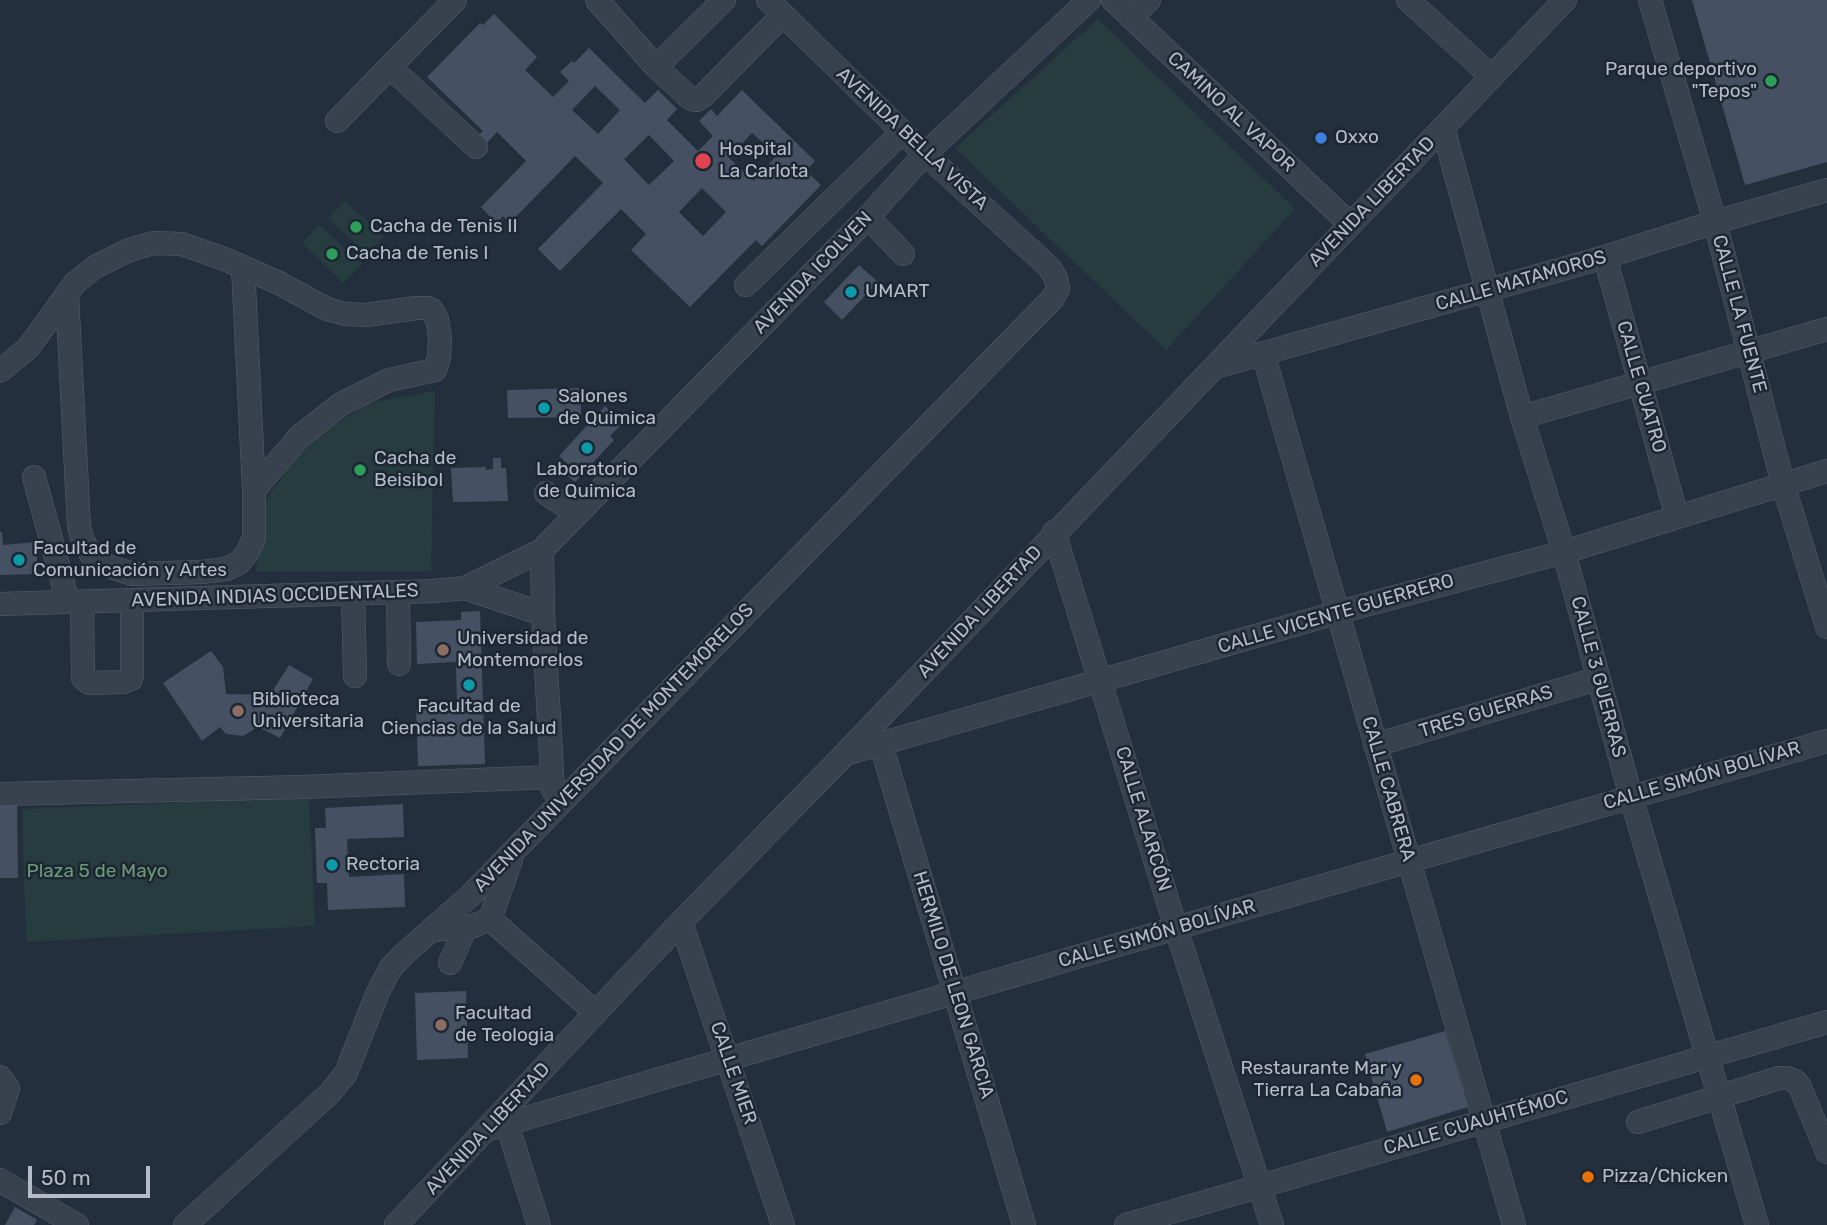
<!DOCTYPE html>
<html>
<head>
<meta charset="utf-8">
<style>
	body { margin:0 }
	#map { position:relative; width:1827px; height:1225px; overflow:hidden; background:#242f3e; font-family:Rubik,sans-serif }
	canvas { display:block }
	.scale { position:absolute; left:28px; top:1166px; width:122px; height:32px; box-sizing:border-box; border:4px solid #b4bcc9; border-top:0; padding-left:9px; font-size:21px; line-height:24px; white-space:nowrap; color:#b4bcc9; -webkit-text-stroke:5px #1d2633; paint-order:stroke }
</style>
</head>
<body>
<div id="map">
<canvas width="1827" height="1225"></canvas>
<div class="scale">50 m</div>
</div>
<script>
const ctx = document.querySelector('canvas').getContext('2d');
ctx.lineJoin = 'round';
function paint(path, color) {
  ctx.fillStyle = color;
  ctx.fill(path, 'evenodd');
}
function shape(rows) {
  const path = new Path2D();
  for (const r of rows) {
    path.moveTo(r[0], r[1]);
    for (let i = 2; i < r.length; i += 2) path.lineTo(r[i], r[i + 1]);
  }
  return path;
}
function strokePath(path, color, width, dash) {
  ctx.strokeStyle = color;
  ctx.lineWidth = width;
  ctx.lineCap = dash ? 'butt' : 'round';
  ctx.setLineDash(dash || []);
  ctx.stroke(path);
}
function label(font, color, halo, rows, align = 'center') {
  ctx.font = font + ' Rubik,sans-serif';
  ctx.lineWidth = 5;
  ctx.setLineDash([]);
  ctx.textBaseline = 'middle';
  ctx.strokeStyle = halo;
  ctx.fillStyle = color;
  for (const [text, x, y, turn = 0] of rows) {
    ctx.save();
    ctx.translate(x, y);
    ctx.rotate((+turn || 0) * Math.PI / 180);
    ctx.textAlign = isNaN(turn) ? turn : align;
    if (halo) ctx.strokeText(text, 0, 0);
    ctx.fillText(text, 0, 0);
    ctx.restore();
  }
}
const green = shape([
	[1098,19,1295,209,1166,350,955,148],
	[345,201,384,237,366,254,328,218],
	[319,225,362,264,343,283,302,243],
	[435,391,431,571,256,571,266,500,309,440,369,403],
	[309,797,315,926,26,942,22,809]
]);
const building = shape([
	[1692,0,1827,0,1827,162,1745,185],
	[494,14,537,57,525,70,553,97,569,81,560,72,572,61,574,63,589,48,645,103,658,90,677,109,667,120,698,151,713,136,699,121,711,109,717,116,742,90,815,161,806,171,821,185,762,246,756,240,690,307,631,250,646,234,621,209,560,271,538,249,603,183,575,156,510,223,503,216,496,223,481,207,526,161,497,132,487,143,479,135,483,131,427,77,480,23,483,25],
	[595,86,620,110,598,134,572,110],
	[752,133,777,155,754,181,729,158],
	[649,135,674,161,649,185,624,159],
	[702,188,726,212,703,236,679,212],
	[859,265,878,282,842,320,824,302],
	[581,388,581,417,508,418,507,390],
	[605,406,623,423,610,436,614,440,575,482,563,472,569,465,559,456],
	[493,458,501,458,501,468,506,468,508,501,453,502,451,468,486,467,486,470,493,469],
	[0,532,2,532,3,545,36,542,38,574,0,575],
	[480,611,485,764,418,766,416,708,457,707,456,662,417,664,416,622,461,620,461,612],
	[211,651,223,667,226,694,270,695,289,665,313,679,280,738,258,727,243,736,226,734,220,727,202,741,163,683],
	[0,800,17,800,18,878,0,878],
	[403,804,404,837,347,839,349,877,404,874,405,907,328,910,327,883,317,883,315,828,326,828,325,808],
	[466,991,468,1058,417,1060,415,993],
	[1445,1031,1468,1107,1387,1132,1365,1054],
	[15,1207,37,1220,34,1225,5,1225]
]);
const minor = shape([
	[597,0,656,67,691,99,696,100,703,96,782,16],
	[1113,0,1350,224],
	[1408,0,1492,77],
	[1650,0,1715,222,1783,484,1827,627],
	[1131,18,1149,0],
	[390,67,476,147],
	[656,67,724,0],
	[337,121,455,0],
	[1443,128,1522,417,1564,552,1631,797,1757,1225],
	[868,217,903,254],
	[1605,257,1677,517],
	[243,267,254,490],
	[746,285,902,132],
	[1263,353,1514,1225],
	[1215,367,1605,257,1715,222,1827,190],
	[0,371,28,348,75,283,95,267,127,251,153,243,182,244,227,260,279,283,327,309,345,314,366,315,416,308,428,308,432,310,437,319,440,338,439,358,435,370,389,380,341,404,299,437,254,490,254,538,247,553,239,563,226,569,202,572,133,574,107,566,91,554,83,541,79,527,67,295],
	[1522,417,1827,329],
	[34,477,68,602],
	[546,493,577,514],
	[1054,532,1176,928,1272,1225],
	[542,550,543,614,553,790],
	[465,588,543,614],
	[398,592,399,664],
	[353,593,355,676],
	[82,602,83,678,89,683,124,682,131,679,132,675,132,601],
	[0,604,434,591,465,588,542,550,868,217,925,154,1089,0],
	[881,745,1024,1225],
	[1375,745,1597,679],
	[845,754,1339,612,1564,552,1827,471],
	[0,794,302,787,552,777],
	[490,919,596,1013],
	[681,922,783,1225],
	[431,930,471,927,490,919,511,860],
	[450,963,466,927],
	[0,1077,8,1088,0,1113],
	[1638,1122,1779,1078,1788,1078,1795,1081,1800,1087,1827,1152],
	[507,1124,539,1225],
	[489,1129,1176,928,1827,741],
	[0,1180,77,1225],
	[185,1225,330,1093,346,1073,378,992,390,969,404,954,470,896,1053,298,1058,289,1056,278,1049,267,925,154,768,0],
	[396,1225,681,922,845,754,1565,0],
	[1126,1225,1827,1022]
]);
const markers = [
	[1771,81,7,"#2e9e5b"],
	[1321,138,7,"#3f7fe0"],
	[703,161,9,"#e0444e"],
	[356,227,7,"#2e9e5b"],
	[332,254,7,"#2e9e5b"],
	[851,292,7,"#0f9aa8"],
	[544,408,7,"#0f9aa8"],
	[587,448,7,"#0f9aa8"],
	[360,470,7,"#2e9e5b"],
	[19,560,7,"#0f9aa8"],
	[443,650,7,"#8d6e63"],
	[469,685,7,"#0f9aa8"],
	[238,711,7,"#8d6e63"],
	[332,865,7,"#0f9aa8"],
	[441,1025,7,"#8d6e63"],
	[1416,1080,7,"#e8710a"],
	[1588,1177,7,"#e8710a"]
];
const poiNames = [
	["Parque deportivo",1757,70,"right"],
	["\"Tepos\"",1757,92,"right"],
	["Oxxo",1335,138],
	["Hospital",719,150],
	["La Carlota",719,172],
	["Cacha de Tenis II",370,227],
	["Cacha de Tenis I",346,254],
	["UMART",865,292],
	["Salones",558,397],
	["de Quimica",558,419],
	["Cacha de",374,459],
	["Beisibol",374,481],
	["Laboratorio",587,470,"center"],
	["de Quimica",587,492,"center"],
	["Facultad de",33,549],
	["Comunicación y Artes",33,571],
	["Universidad de",457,639],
	["Montemorelos",457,661],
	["Biblioteca",252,700],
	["Universitaria",252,722],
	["Facultad de",469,707,"center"],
	["Ciencias de la Salud",469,729,"center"],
	["Rectoria",346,865],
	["Facultad",455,1014],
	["de Teologia",455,1036],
	["Restaurante Mar y",1402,1069,"right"],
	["Tierra La Cabaña",1402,1091,"right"],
	["Pizza/Chicken",1602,1177]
];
const streetNames = [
	["CAMINO AL VAPOR",1231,112,43],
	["AVENIDA BELLA VISTA",912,139,43],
	["AVENIDA LIBERTAD",1372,202,-46],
	["AVENIDA ICOLVEN",813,273,-46],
	["CALLE MATAMOROS",1521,281,-16],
	["CALLE LA FUENTE",1739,314,75],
	["CALLE CUATRO",1641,387,74],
	["AVENIDA INDIAS OCCIDENTALES",275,596,-2],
	["AVENIDA LIBERTAD",980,612,-47],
	["CALLE VICENTE GUERRERO",1336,614,-16],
	["CALLE 3 GUERRAS",1598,677,75],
	["TRES GUERRAS",1486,712,-17],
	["AVENIDA UNIVERSIDAD DE MONTEMORELOS",614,748,-46],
	["CALLE SIMÓN BOLÍVAR",1702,776,-16],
	["CALLE CABRERA",1388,789,74],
	["CALLE ALARCÓN",1143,819,73],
	["CALLE SIMÓN BOLÍVAR",1157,934,-16],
	["HERMILO DE LEON GARCIA",953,985,73],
	["CALLE MIER",733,1073,71],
	["CALLE CUAUHTÉMOC",1476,1123,-16],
	["AVENIDA LIBERTAD",488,1129,-47]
];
const parkNames = [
	["Plaza 5 de Mayo",97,872]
];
paint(green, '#263c3f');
paint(building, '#455162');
strokePath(minor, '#565f6c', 24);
strokePath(minor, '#38414e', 23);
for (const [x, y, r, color] of markers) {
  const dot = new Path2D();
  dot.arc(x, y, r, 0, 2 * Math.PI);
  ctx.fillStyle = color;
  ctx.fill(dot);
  strokePath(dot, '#1d2633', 2.5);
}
label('19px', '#b4bcc9', '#1d2633', poiNames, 'left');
label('19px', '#b4bcc9', '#1d2633', streetNames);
label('19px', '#6b9a76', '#1d2633', parkNames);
</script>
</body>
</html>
